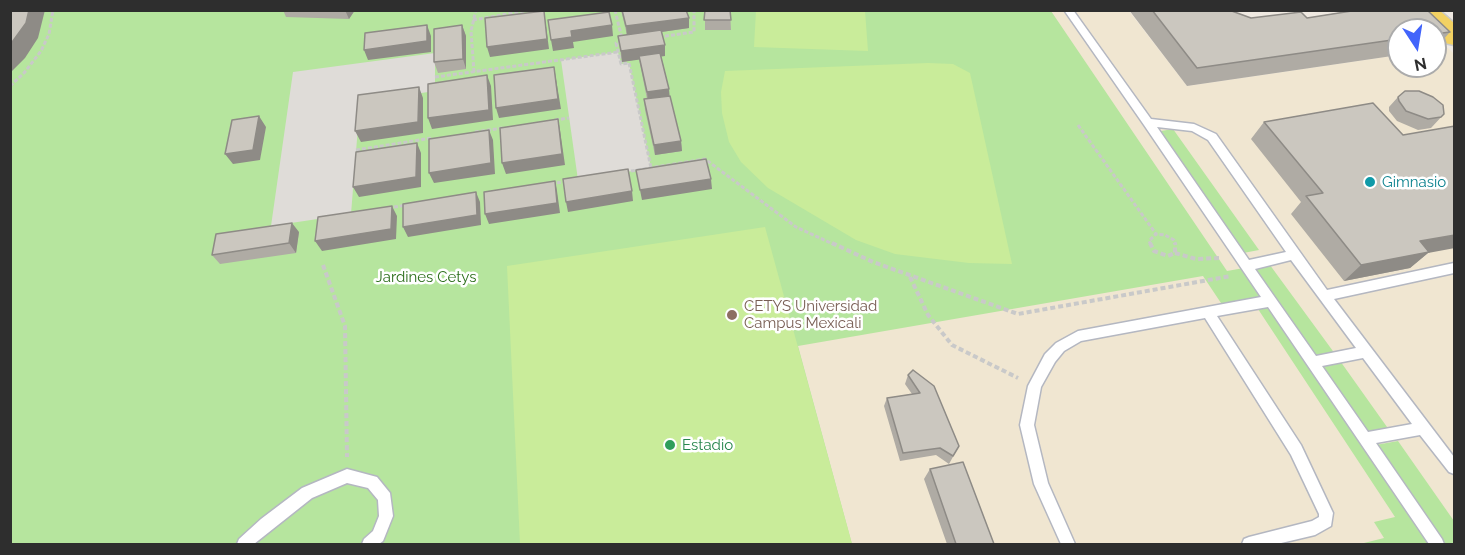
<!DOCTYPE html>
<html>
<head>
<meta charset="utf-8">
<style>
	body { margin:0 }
	#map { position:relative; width:1465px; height:555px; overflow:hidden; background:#efe9e1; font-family:Raleway,sans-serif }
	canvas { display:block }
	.frame { position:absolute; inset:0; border:12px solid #2e2e2e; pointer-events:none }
	.north { position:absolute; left:1387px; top:18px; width:60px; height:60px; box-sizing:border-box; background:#fff; border:2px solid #ababab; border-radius:50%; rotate:168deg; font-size:16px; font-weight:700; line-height:24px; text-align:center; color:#2e2e2e }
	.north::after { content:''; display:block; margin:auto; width:21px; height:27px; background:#4264fb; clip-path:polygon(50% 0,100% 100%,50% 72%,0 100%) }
</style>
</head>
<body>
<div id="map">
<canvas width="1465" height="555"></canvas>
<div class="frame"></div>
<div class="north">N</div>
</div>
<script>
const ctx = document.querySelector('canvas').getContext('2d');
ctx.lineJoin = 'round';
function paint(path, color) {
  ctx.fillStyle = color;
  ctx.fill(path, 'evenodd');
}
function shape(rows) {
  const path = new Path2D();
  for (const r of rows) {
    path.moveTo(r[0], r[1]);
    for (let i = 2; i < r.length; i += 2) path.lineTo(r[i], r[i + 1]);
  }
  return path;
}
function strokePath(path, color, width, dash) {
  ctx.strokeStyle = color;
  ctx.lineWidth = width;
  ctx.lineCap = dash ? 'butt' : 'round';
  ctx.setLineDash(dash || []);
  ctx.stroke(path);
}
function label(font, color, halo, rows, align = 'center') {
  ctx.font = font + ' Raleway,sans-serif';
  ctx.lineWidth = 5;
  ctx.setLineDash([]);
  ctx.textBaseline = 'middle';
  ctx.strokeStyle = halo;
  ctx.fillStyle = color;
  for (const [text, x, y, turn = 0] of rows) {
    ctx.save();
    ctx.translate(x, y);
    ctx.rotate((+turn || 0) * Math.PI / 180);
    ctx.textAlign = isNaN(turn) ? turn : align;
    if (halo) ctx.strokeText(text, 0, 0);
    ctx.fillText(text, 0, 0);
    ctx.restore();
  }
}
const education = shape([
	[10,11,1129,11,1187,86,1399,55,1399,66,1435,66,1435,50,1448,48,1454,54,1454,544,11,544]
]);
const green = shape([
	[10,11,1051,11,1227,271,1244,268,1370,446,1398,441,1454,521,1454,544,1360,544,1384,538,1374,522,1395,517,1258,309,1229,315,1203,276,798,346,852,544,11,544],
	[1173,129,1259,250,1238,254,1155,132],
	[1267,261,1338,358,1392,434,1365,439,1246,266]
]);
const pitch = shape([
	[756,11,865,11,868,51,754,47],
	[928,63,953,64,970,73,1012,264,969,263,895,254,856,240,768,188,741,162,729,142,722,113,721,92,725,71],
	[765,227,852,544,520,544,507,266]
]);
const plaza = shape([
	[618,52,621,64,629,63,651,168,578,180,561,60],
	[435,53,435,91,360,102,351,214,271,226,293,72]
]);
const pathFar1 = shape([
	[615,10,622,39],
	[473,20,530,10],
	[659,37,694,32,694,10],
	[622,42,616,43,621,64,629,63,651,168],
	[474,72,471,31,476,10],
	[435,77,618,52],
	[10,86,24,73,41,51,49,34,53,10],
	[555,120,569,118],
	[1078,125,1156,234],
	[475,132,503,128],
	[356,150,432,138],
	[625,172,705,159,796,227,835,245],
	[551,184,567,181],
	[388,208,407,205],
	[1151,245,1149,241,1156,234,1165,235,1174,240,1176,245]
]);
const path = shape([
	[832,243,873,262,1018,314,1231,276],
	[1150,243,1154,251,1168,256,1175,253,1175,243],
	[1175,253,1196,259,1219,258],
	[323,265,345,326,347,457],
	[910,277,928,315,952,345,1018,378]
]);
const service = shape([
	[1064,10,1073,10,1151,119,1194,124,1216,134,1327,290,1454,263,1454,273,1334,299,1454,457,1454,474,1449,472,1420,435,1376,443,1442,539,1444,544,1429,544,1268,307,1217,316,1301,445,1333,513,1331,526,1315,535,1277,544,1242,544,1244,539,1249,537,1312,521,1319,517,1319,514,1291,455,1205,318,1081,341,1064,351,1055,362,1041,387,1034,425,1048,483,1075,544,1061,544,1034,484,1020,425,1028,386,1045,354,1056,343,1078,331,1261,297,1144,125,1064,10],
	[1157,127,1192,131,1208,140,1286,252,1249,260,1157,127],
	[1291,260,1356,348,1316,356,1255,269,1291,260],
	[1363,358,1412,424,1368,432,1322,366,1363,358],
	[347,469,377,477,390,493,393,516,383,541,379,544,362,544,364,539,373,531,379,516,378,500,368,488,347,483,312,498,254,544,237,544,239,539,261,519,302,488,347,469]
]);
const primary = shape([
	[1411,10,1439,10,1454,23,1454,45,1445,43,1435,34,1435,30,1430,30,1411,10]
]);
const wall = shape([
	[181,10,207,10,207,11],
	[283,10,355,10,349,19,286,17],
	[621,10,686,10,689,28,661,32,665,45,665,56,661,56,669,89,669,96,681,141,682,151,655,155,645,110,644,99,647,99,639,59,622,62,618,36,627,35],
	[705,10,730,10,731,30,705,30],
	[1129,10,1229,10,1251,18,1307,18,1354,10,1427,10,1450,32,1435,49,1435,30,1399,30,1399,55,1187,86],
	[462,25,466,36,466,69,438,73,434,62],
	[1398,97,1444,114,1431,128,1418,130,1397,121,1389,111,1389,107],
	[1264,122,1403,135,1428,253,1410,268,1344,281,1291,214,1301,202,1251,139],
	[299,232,296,253,220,264,212,255],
	[908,375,959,446,949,464,936,455,900,461,884,406,887,398,912,394,905,384],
	[930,469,994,544,947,544,924,479]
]);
const shadedWall = shape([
	[29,10,45,10,38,38,25,58,10,73,10,45],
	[345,10,355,10,349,19],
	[544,11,549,49,490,57,487,47],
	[689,18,689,28,627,37,626,26],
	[427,25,431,36,431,52,368,60,364,50],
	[462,25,466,36,466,69,463,59],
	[612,25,613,36,573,42,574,48,553,51,551,40,571,31],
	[665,45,665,56,622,62,621,51],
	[554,67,561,109,499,118,496,108],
	[487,75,491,86,493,120,432,129,428,118],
	[419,87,423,98,423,133,361,142,355,131],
	[669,89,670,100,648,103,647,92],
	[259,116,266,127,260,160,233,164,225,154],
	[558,119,560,130,565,165,506,174,502,163],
	[489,130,493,140,495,174,434,183,429,173],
	[681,141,682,151,655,155,654,145],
	[417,143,421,153,421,187,359,197,353,187],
	[711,179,712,189,642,200,640,190],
	[555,181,557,191,560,213,489,224,485,214],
	[632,191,633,201,568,212,566,202],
	[476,192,480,202,481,225,408,237,403,227],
	[392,206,397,216,396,239,322,251,315,241],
	[292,223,299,232,296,253,289,243],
	[1455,235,1455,248,1428,253,1410,268,1344,281,1361,265,1420,241]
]);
const building = shape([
	[10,10,29,10,26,23,10,45,10,10],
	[622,10,686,10,689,18,626,26,622,10],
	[705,10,730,10,731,20,704,20,705,10],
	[1152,10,1229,10,1251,18,1301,12,1307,18,1358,10,1427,10,1450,32,1435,34,1435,30,1399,30,1399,39,1197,68,1152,10],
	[544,11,547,39,487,47,485,18,544,11],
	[609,12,612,25,571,31,572,37,551,40,548,20,609,12],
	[427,25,427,41,364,50,365,33,427,25],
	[462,25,463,59,434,62,434,29,462,25],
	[661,30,665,45,621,51,618,36,661,30],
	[660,53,669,89,647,92,639,56,660,53],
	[554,67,558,99,496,108,494,75,554,67],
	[487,75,489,110,428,118,428,84,487,75],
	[419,87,418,122,355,131,358,95,419,87],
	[1405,91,1419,91,1433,97,1443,105,1444,114,1441,117,1428,119,1406,111,1399,101,1398,97,1405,91],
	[670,96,681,141,654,145,644,99,670,96],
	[1373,103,1403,135,1455,126,1455,235,1420,241,1429,252,1361,265,1306,196,1323,193,1264,122,1373,103],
	[259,116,253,150,225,154,232,120,259,116],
	[558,119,562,154,502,163,500,128,558,119],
	[489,130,491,163,429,173,429,139,489,130],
	[417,143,416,177,353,187,356,152,417,143],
	[706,159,711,179,640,190,636,170,706,159],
	[628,169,632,191,566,202,563,179,628,169],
	[555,181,557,203,485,214,484,192,555,181],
	[476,192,477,215,403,227,403,204,476,192],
	[392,206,391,229,315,241,318,217,392,206],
	[292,223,289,243,212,255,216,234,292,223],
	[913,370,934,386,959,446,953,456,940,448,903,453,887,398,920,393,908,375,913,370],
	[963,462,994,544,956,544,930,469,963,462]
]);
const markers = [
	[1370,182,6,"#0f9aa8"],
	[732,315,6,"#8d6e63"],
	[670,445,6,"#2e9e5b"]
];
const cultureNames = [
	["Gimnasio",1382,182]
];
const parkNames = [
	["Jardines Cetys",426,277]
];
const educationNames = [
	["CETYS Universidad",744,306],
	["Campus Mexicali",744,323]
];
const leisureNames = [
	["Estadio",682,445]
];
paint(education, '#f0e6d1');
paint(green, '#b6e59e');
paint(pitch, '#c9ec9a');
paint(plaza, '#dfdcd8');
strokePath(service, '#b4b7c1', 3);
strokePath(primary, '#c9c9c9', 3);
strokePath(pathFar1, '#c9c9c9', 3, [4, 2]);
strokePath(path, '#c9c9c9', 4, [5, 3]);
paint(service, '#fff');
paint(primary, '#f2d163');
paint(wall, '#afaba4');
paint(shadedWall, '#8e8b86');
paint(building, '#cbc7bf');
strokePath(building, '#8e8b86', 1.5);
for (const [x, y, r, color] of markers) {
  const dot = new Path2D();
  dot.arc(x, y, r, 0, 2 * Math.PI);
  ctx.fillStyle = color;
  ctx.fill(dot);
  strokePath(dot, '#fff', 2);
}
label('15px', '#0d838f', '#fff', cultureNames, 'left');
label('15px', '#2c6e1b', '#fff', parkNames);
label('15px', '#785e54', '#fff', educationNames, 'left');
label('15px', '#27864d', '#fff', leisureNames, 'left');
</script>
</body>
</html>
